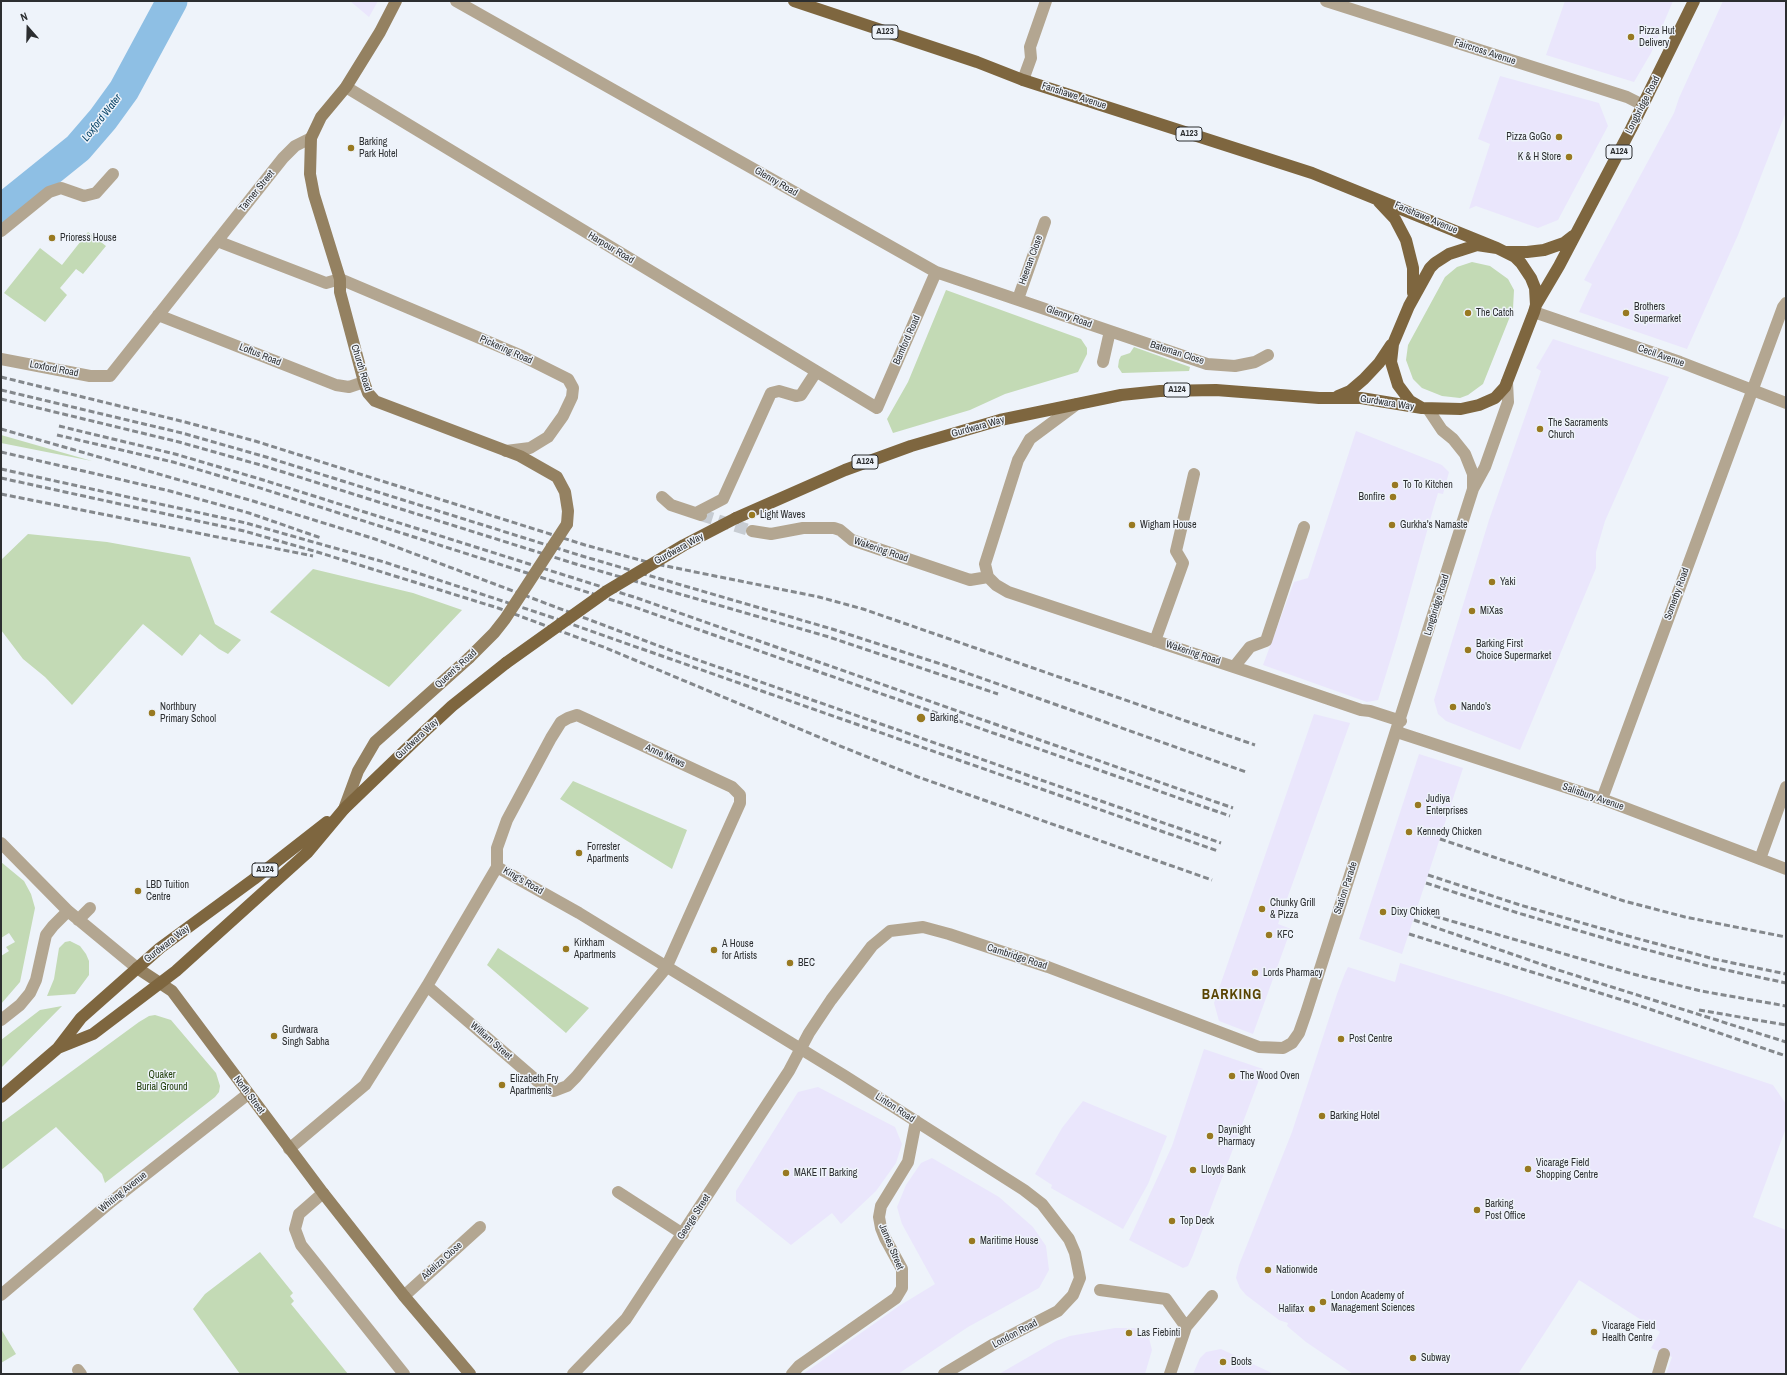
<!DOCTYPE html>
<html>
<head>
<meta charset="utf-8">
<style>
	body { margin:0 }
	#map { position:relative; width:1787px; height:1375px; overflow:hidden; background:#eef3fa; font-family:"Archivo Narrow",sans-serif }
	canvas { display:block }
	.frame { position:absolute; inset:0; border:2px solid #2c2e30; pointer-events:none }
	.north { position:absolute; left:8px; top:8px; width:40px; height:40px; -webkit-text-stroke:3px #eef3fa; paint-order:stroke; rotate:340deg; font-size:11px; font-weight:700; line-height:16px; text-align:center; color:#2c2e30 }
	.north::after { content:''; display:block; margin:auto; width:14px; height:18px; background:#2c2e30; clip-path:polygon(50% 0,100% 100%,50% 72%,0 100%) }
</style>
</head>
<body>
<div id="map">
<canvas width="1787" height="1375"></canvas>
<div class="frame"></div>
<div class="north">N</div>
</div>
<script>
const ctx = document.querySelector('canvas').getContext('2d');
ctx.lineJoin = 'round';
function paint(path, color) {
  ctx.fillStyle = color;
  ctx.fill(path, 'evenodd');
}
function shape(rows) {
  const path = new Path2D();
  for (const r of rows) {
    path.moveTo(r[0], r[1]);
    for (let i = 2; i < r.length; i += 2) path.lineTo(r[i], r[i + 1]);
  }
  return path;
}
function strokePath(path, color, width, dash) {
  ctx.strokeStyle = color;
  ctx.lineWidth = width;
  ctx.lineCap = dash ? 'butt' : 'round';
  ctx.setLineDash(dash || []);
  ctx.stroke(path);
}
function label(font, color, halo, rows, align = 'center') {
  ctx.font = font + ' "Archivo Narrow",sans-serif';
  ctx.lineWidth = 3;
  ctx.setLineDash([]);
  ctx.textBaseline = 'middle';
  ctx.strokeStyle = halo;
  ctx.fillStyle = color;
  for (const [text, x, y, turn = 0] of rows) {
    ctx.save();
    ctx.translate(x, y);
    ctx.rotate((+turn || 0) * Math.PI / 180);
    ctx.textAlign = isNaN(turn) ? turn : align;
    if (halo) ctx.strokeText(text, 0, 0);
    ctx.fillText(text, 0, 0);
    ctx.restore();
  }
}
const commercial = shape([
	[350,1,378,1,369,17],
	[1565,1,1673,1,1651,53,1634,82,1546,55],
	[1723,1,1786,1,1786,112,1738,235,1687,349,1579,312,1592,284,1584,280,1674,113,1679,98],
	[1500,76,1599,103,1608,126,1558,220,1538,228,1476,206,1469,209,1490,144,1478,139],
	[1553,339,1669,377,1605,521,1596,552,1596,568,1520,750,1446,721,1438,714,1434,700,1489,520,1541,371,1536,368],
	[1356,431,1442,465,1449,472,1443,494,1438,493,1434,506,1398,635,1378,700,1367,702,1263,665,1294,582,1308,578],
	[1314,714,1350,723,1278,924,1291,929,1253,1034,1219,1021,1214,1003],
	[1419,754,1463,768,1402,954,1359,939],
	[1400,963,1504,995,1773,1085,1786,1104,1786,1128,1753,1217,1786,1230,1786,1374,1666,1374,1672,1357,1651,1348,1660,1332,1579,1280,1518,1374,1353,1374,1306,1342,1287,1326,1288,1323,1279,1320,1246,1295,1240,1288,1236,1278,1239,1265,1292,1132,1337,994,1345,973,1348,967,1395,982],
	[1204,1049,1263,1069,1193,1255,1188,1266,1183,1268,1129,1240,1172,1146],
	[818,1087,895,1127,902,1144,896,1163,876,1191,841,1224,832,1213,791,1245,736,1201,736,1191,798,1092],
	[1083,1101,1167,1136,1148,1184,1123,1229,1051,1188,1052,1185,1035,1174,1062,1128],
	[932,1158,999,1197,1033,1227,1046,1246,1049,1270,1039,1288,968,1327,898,1374,803,1374,899,1306,935,1284,902,1224,897,1207,906,1185,921,1163],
	[1115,1328,1134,1328,1148,1334,1152,1350,1145,1374,999,1374,1056,1341,1070,1336],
	[1221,1349,1274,1374,1193,1374,1200,1358,1206,1352]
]);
const green = shape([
	[88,232,106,246,83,274,76,269,60,288,67,295,45,322,4,293,40,248,62,265],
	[1472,262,1490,266,1508,279,1514,290,1513,309,1483,384,1468,395,1460,398,1442,396,1422,388,1413,379,1406,360,1408,345,1445,277,1457,267],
	[946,290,1081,339,1087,348,1087,354,1078,372,1005,394,970,410,893,433,887,419,908,382],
	[1134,347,1190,367,1189,371,1122,373,1118,367,1119,360,1121,356,1130,353],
	[1,435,92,461,1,443],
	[28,534,107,542,190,557,215,624,241,640,228,654,219,649,200,634,182,656,143,624,72,705,45,677,23,659,1,630,1,560],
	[313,569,413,593,462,610,389,687,270,612],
	[573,781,687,830,672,869,560,799],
	[1,862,24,881,31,894,35,908,20,982,1,1004,1,956,9,951,6,947,15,942,9,933,1,938],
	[70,941,80,946,86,954,89,961,89,975,75,994,47,996,54,979,59,948,65,942],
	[498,948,589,1008,566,1033,487,965],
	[62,1006,1,1068,1,1040,40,1010],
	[155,1015,171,1020,216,1073,220,1086,219,1092,215,1097,105,1183,102,1174,56,1127,1,1170,1,1123,139,1022,149,1016],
	[260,1252,293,1293,290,1296,294,1301,291,1304,348,1374,240,1374,193,1309,205,1294],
	[1,1329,16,1354,1,1363]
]);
const river = shape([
	[1,210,78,148,103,119,124,90,172,1]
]);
const streetTunnel = shape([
	[701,515,752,531]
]);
const street = shape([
	[456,1,936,272,1207,364,1235,366,1255,362,1268,355],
	[1326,1,1627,97,1643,105],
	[1023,80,1031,58,1030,47,1046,1],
	[346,87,877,408,936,272],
	[1,231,49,192,61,188,84,196,96,193,113,174],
	[217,241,326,283,340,279,522,356,568,379,573,388,572,397,563,416,548,437,530,448,506,451],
	[1018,299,1045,222],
	[1534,312,1680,362,1786,403],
	[158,315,336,385,349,387,364,382],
	[1,359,90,376,110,376,283,158,295,146,311,138],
	[1103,362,1110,331],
	[1077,404,1030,439,1018,460,985,564,988,577,996,585,1008,592,1267,678,1361,710,1370,711,1401,721],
	[1428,409,1442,430,1453,439,1465,454,1473,474,1473,489],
	[662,497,671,505,701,515],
	[696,513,723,499,771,393,779,391,796,396,801,395,816,372],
	[752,531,771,534,803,528,834,528,840,530,852,540,970,580,988,577],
	[1155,641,1183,563,1176,551,1194,474],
	[1234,667,1250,647,1266,641,1304,527],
	[1397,732,1602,799,1786,869],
	[1602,799,1783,307,1786,303],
	[1,843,68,911,137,968],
	[1760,859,1786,787],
	[497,867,579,913,845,1076,1024,1190,1042,1204,1069,1239,1075,1253,1080,1278,1073,1295,1058,1311,994,1344,944,1374],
	[78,920,90,908],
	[427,986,543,1086,554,1091,567,1086,576,1077,666,968,740,803,740,795,732,787,588,720,577,715,568,718,561,722,551,738,507,820,497,848,497,867],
	[1,1020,20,1005,30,993,36,980,46,935,53,926,68,911],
	[289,1149,365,1085,427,986,497,867],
	[618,1192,683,1234],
	[323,1193,299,1214,295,1229,301,1245,404,1374],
	[1100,1290,1166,1299,1186,1327],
	[1,1295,112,1201,248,1094],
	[404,1296,480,1227],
	[78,1370,81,1374],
	[573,1374,626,1319,789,1071,809,1033,831,1000,872,946,890,931,923,927,949,934,1048,967,1259,1047,1283,1048,1292,1043,1299,1033,1306,1013,1473,489,1485,467,1508,402,1507,382],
	[792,1374,799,1366,896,1298,902,1288,902,1269,885,1238,881,1228,879,1217,881,1206,908,1162,916,1121],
	[1170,1374,1186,1327,1212,1296],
	[1658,1374,1664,1354]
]);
const secondary = shape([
	[396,1,380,32,346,87,321,117,311,138,310,174,314,195,340,279,340,292,364,382,368,393,375,401,520,456,557,477,565,492,568,511,567,524],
	[344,809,358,771,375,742,469,658],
	[137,968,172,991,323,1193,404,1296,470,1374]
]);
const primary = shape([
	[794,1,977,62,1023,80,1312,173,1497,248],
	[1379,202,1395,219,1406,240,1413,268,1413,293],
	[1477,245,1497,248,1515,257,1521,263,1531,278,1535,288,1536,305,1534,312,1505,387,1495,398,1479,405,1461,409,1422,408,1410,401,1398,385,1391,362,1393,344,1409,306,1430,268,1435,263,1449,254,1477,245],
	[1506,252,1527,252,1544,250,1564,243,1573,236],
	[1536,305,1559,266,1631,129,1694,1],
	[1338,396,1350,391,1364,379,1379,363,1391,345],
	[736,518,845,470,911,446,1000,420,1121,395,1160,391,1216,390,1319,398,1361,398,1422,408],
	[58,1048,93,1034,176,971,308,852,344,809,423,733,452,706,506,663],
	[1,1097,58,1048,81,1018,160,948,254,879,327,822]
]);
const rail = shape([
	[1,377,185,422,255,441,585,545,651,563,819,597,863,609,1255,745],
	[1,390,182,433,266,457,582,556,832,629,947,666,1246,772],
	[1,399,179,442,264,466,579,565,829,637,998,694],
	[59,426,175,454,260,479,637,598,1233,808],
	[1,429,253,501,375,539,675,652,1221,843],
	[57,435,173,462,257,487,634,607,1230,816],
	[1,452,170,491,249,513,321,538],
	[1,469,246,523,384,562,548,616,1218,851],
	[1,478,244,531,314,551,498,608,606,648,845,748,918,777,1212,880],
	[1,494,313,556],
	[1440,839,1624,901,1685,917,1786,937],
	[1428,875,1520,905,1624,935,1714,959,1786,974],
	[1426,883,1518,913,1621,943,1712,967,1786,983],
	[1417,911,1633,974,1701,991,1786,1006],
	[1414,920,1555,969,1786,1042],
	[1409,934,1632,1003,1786,1056],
	[1699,1010,1786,1025]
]);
const secondaryBridge = shape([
	[469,658,494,633,505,619,567,524]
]);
const primaryBridge = shape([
	[506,663,607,591,684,545,736,518]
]);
const markers = [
	[1631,37,4,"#987921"],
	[1559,137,4,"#987921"],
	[351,148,4,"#987921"],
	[1569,157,4,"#987921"],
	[52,238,4,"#987921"],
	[1468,313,4,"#987921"],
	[1626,313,4,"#987921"],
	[1540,429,4,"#987921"],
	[1395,485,4,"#987921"],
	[1393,497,4,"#987921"],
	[752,515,4,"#987921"],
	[1132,525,4,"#987921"],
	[1392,525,4,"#987921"],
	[1492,582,4,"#987921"],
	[1472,611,4,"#987921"],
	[1468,650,4,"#987921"],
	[1453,707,4,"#987921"],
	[152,713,4,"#987921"],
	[921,718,5,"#987921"],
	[1418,805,4,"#987921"],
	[1409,832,4,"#987921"],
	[579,853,4,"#987921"],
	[138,891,4,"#987921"],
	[1262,909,4,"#987921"],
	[1383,912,4,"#987921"],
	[1269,935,4,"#987921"],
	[566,949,4,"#987921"],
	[714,950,4,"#987921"],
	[790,963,4,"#987921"],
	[1255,973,4,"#987921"],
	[274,1036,4,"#987921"],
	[1341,1039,4,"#987921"],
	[1232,1076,4,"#987921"],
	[502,1085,4,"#987921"],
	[1322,1116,4,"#987921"],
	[1210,1136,4,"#987921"],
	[1528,1169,4,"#987921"],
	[1193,1170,4,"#987921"],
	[786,1173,4,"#987921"],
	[1477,1210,4,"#987921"],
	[1172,1221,4,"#987921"],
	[972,1241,4,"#987921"],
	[1268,1270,4,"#987921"],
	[1323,1302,4,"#987921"],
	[1312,1309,4,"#987921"],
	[1594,1332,4,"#987921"],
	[1129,1333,4,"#987921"],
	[1413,1358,4,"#987921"],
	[1223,1362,4,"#987921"]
];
const shields = [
	[885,32,26],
	[1189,134,26],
	[1619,152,26],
	[1177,390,26],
	[865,462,26],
	[265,870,26]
];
const shieldNames = [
	["A123",885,32],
	["A123",1189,134],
	["A124",1619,152],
	["A124",1177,390],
	["A124",865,462],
	["A124",265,870]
];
const poiNames = [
	["Pizza Hut",1639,31],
	["Delivery",1639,43],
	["Pizza GoGo",1551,137,"right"],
	["Barking",359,142],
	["Park Hotel",359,154],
	["K & H Store",1561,157,"right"],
	["Prioress House",60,238],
	["Brothers",1634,307],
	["Supermarket",1634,319],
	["The Catch",1476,313],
	["The Sacraments",1548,423],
	["Church",1548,435],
	["To To Kitchen",1403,485],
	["Bonfire",1385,497,"right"],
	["Light Waves",760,515],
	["Wigham House",1140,525],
	["Gurkha's Namaste",1400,525],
	["Yaki",1500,582],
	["MiXas",1480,611],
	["Barking First",1476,644],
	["Choice Supermarket",1476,656],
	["Northbury",160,707],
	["Primary School",160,719],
	["Nando's",1461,707],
	["Barking",930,718],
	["Judiya",1426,799],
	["Enterprises",1426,811],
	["Kennedy Chicken",1417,832],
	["Forrester",587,847],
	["Apartments",587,859],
	["LBD Tuition",146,885],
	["Centre",146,897],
	["Chunky Grill",1270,903],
	["& Pizza",1270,915],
	["Dixy Chicken",1391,912],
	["KFC",1277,935],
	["Kirkham",574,943],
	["Apartments",574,955],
	["A House",722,944],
	["for Artists",722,956],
	["BEC",798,963],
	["Lords Pharmacy",1263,973],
	["Gurdwara",282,1030],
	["Singh Sabha",282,1042],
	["Post Centre",1349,1039],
	["The Wood Oven",1240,1076],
	["Elizabeth Fry",510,1079],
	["Apartments",510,1091],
	["Barking Hotel",1330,1116],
	["Daynight",1218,1130],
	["Pharmacy",1218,1142],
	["Vicarage Field",1536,1163],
	["Shopping Centre",1536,1175],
	["Lloyds Bank",1201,1170],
	["MAKE IT Barking",794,1173],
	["Barking",1485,1204],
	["Post Office",1485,1216],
	["Top Deck",1180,1221],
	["Maritime House",980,1241],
	["Nationwide",1276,1270],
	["London Academy of",1331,1296],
	["Management Sciences",1331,1308],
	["Halifax",1304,1309,"right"],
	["Vicarage Field",1602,1326],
	["Health Centre",1602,1338],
	["Las Fiebinti",1137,1333],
	["Subway",1421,1358],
	["Boots",1231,1362]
];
const streetNames = [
	["Faircross Avenue",1485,52,18],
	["Fanshawe Avenue",1074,96,18],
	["Longbridge Road",1643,105,-63],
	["Glenny Road",776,182,30],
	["Tanner Street",257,191,-51],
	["Fanshawe Avenue",1426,218,23],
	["Harpour Road",611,248,31],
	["Heenan Close",1031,260,-70],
	["Glenny Road",1069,317,20],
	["Bamford Road",907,340,-66],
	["Pickering Road",506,350,24],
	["Bateman Close",1177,353,18],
	["Loftus Road",260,355,22],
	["Cecil Avenue",1661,356,19],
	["Church Road",361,368,73],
	["Loxford Road",54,369,11],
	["Gurdwara Way",1387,403,9],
	["Gurdwara Way",978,427,-16],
	["Gurdwara Way",679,549,-29],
	["Wakering Road",881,550,19],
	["Somerby Road",1677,594,-70],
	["Longbridge Road",1437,605,-73],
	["Wakering Road",1193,653,18],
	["Queen's Road",456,669,-42],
	["Gurdwara Way",417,739,-43],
	["Anne Mews",665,756,25],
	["Salisbury Avenue",1593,797,19],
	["King's Road",523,881,30],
	["Station Parade",1346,888,-72],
	["Gurdwara Way",167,944,-38],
	["Cambridge Road",1017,957,18],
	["William Street",491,1041,41],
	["North Street",249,1095,53],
	["Linton Road",895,1108,33],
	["Whiting Avenue",123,1192,-39],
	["George Street",694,1217,-57],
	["James Street",891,1247,67],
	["Adeliza Close",442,1261,-42],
	["London Road",1015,1334,-28]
];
const parkNames = [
	["Quaker",162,1075],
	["Burial Ground",162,1087]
];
const waterNames = [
	["Loxford Water",102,118,-52]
];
const districtNames = [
	["BARKING",1232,995]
];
paint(commercial, '#eae6fc');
paint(green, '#c3dab5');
strokePath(river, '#8ebfe4', 31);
strokePath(streetTunnel, '#c7ccd2', 12, [12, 6]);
strokePath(street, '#b3a691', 12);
strokePath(secondary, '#948161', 12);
strokePath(primary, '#7e663f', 12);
strokePath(rail, '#84888c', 3, [6, 3]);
strokePath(secondaryBridge, '#948161', 12);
strokePath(primaryBridge, '#7e663f', 12);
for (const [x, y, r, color] of markers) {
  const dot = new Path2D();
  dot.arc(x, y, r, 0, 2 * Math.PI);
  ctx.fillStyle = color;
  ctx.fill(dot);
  strokePath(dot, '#eef3fa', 1.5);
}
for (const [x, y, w] of shields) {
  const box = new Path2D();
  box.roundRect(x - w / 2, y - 7, w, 14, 3);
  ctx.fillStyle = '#eef3fa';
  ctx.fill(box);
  strokePath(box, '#2c2e30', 1);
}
label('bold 9px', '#2c2e30', null, shieldNames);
label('10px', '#2c2e30', '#eef3fa', poiNames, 'left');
label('10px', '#2c2e30', '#eef3fa', streetNames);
label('10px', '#23400d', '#eef3fa', parkNames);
label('italic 11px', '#084468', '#eef3fa', waterNames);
ctx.letterSpacing = '1px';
label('bold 14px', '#5a4504', '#eef3fa', districtNames);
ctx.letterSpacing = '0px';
</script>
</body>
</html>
